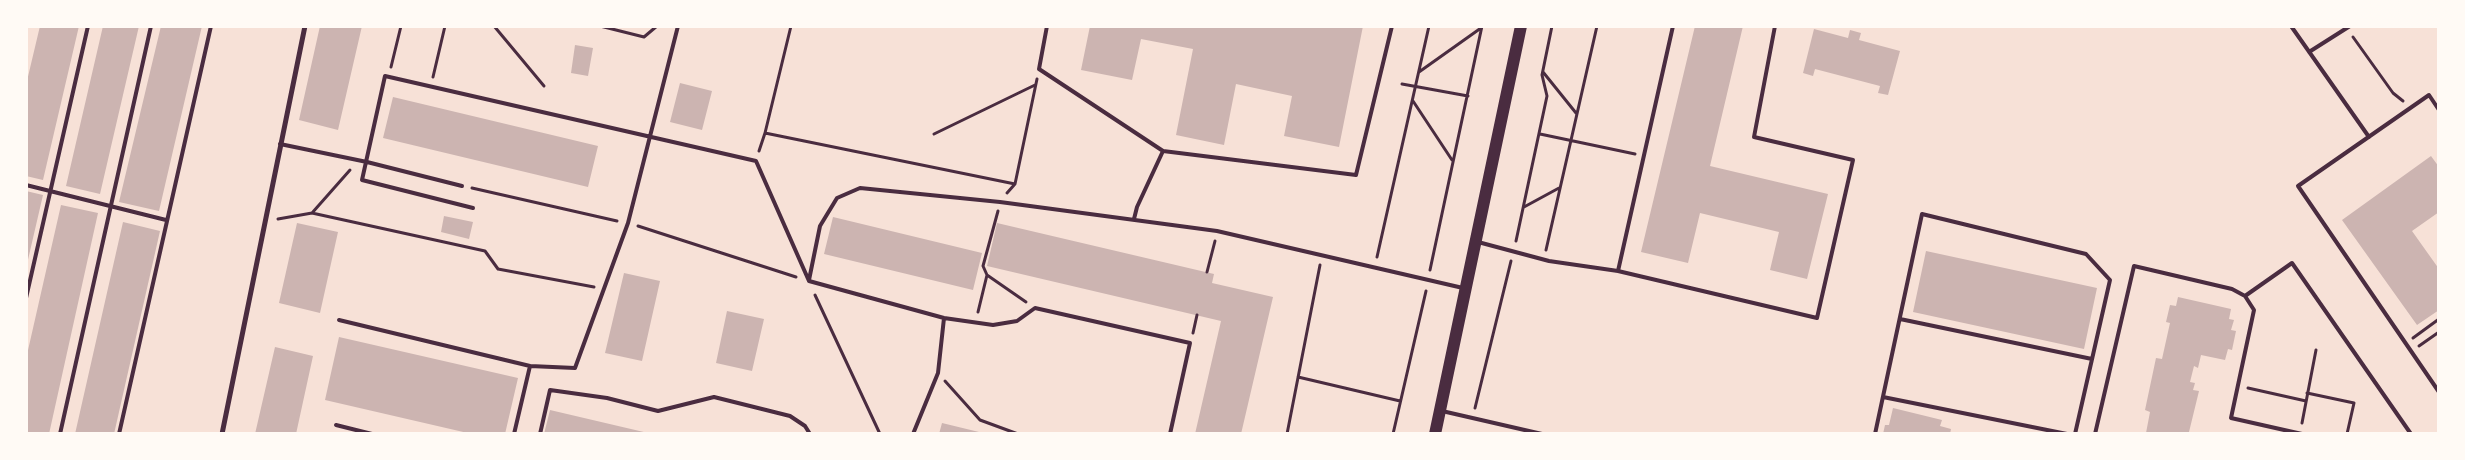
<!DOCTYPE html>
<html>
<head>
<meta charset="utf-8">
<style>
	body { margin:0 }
	#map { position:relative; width:2465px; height:460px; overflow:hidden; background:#f7e1d7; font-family:"Golos Text",sans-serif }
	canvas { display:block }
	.frame { position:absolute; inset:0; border:28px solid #fffaf5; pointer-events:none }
</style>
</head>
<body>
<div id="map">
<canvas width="2465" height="460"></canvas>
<div class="frame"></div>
</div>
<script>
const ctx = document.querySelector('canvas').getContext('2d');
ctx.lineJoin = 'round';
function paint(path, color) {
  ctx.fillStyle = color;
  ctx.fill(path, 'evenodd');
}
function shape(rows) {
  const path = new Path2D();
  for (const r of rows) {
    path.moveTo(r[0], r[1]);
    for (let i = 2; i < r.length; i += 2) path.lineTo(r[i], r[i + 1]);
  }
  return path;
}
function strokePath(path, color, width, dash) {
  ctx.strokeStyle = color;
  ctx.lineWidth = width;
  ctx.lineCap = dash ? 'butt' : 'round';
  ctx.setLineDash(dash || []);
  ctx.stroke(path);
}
const building = shape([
	[40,26,79,26,43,180,26,176,26,85],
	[103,26,139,26,100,194,66,186],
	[161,26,202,26,159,211,119,202],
	[320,26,362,26,338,130,299,120],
	[1090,26,1363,26,1339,147,1284,136,1292,96,1236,84,1224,145,1176,135,1193,49,1141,39,1132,80,1081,70],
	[1695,26,1743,26,1710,166,1828,194,1807,279,1770,270,1779,232,1700,213,1688,263,1641,252],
	[1814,29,1848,38,1850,30,1861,33,1859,40,1900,51,1888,95,1878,93,1880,86,1815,69,1813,76,1803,73],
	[575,45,593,48,588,76,571,73],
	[680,83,712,91,702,130,670,122],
	[393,97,598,146,588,187,383,138],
	[2431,156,2439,167,2439,212,2412,231,2439,269,2439,310,2417,325,2342,220],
	[26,191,43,195,27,264,26,264],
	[61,205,98,213,49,434,26,434,26,359],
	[444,216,473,222,469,239,441,232],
	[833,217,982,253,973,290,824,254],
	[123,222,160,231,114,434,75,434],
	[297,223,338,232,320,313,279,303],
	[997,223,1214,274,1212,283,1273,297,1241,434,1195,434,1221,321,987,266],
	[1926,251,2097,288,2084,349,1913,312],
	[624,273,660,281,642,361,605,353],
	[2178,297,2231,309,2229,319,2234,320,2231,330,2236,331,2232,350,2228,349,2225,360,2201,355,2198,368,2194,366,2190,382,2195,383,2193,390,2199,391,2189,432,2149,434,2146,433,2150,412,2145,410,2156,358,2162,359,2170,323,2166,322,2170,305,2176,306],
	[727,311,764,319,752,371,716,363],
	[339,337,518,378,505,434,472,434,325,400],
	[275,347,313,356,296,434,255,434],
	[1893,408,1942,420,1940,426,1951,429,1950,434,1883,434,1885,425,1889,425],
	[550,410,648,433,648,434,544,434],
	[942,423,979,432,979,434,939,434]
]);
const path = shape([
	[494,26,544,86],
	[600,26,644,37,657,26],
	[2353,37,2393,93,2403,101],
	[391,67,401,26],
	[1419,72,1481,28],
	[1543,72,1576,113],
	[433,77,445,26],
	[1402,84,1468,96],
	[1413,101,1452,160],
	[765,133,791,26],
	[934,134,1035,85],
	[1540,134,1635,154],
	[759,151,765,133,1015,184],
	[472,188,617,221],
	[1007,193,1015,184,1037,79],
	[1524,207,1559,188],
	[312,213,350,170],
	[278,219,312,213,485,251,498,269,594,287],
	[638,226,796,277],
	[1516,241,1547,96,1542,75,1552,26],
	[1546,250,1597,26],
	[1377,257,1429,26],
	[1430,270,1482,26],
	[1207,272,1215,241],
	[987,275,1026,302],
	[815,295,880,434],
	[978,312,987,275,983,266,998,211],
	[1193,333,1197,315],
	[2413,338,2439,319],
	[2419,346,2439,332],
	[1298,377,1400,401],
	[945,381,980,420,1018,434],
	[2248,388,2306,401],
	[2307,393,2354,403,2347,434],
	[1475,408,1511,261],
	[2302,423,2316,350],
	[1287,434,1320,265],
	[1393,434,1426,291]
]);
const service = shape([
	[1047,26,1039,69,1163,151],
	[2291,26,2369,137],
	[2309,52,2350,26],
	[2439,110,2429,95,2298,186,2439,392],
	[280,144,367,162,462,186],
	[26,185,166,220],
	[473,208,362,180,385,76,756,161,809,281],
	[1134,219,1137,207,1163,151,1356,175,1392,26],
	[1478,242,1549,261,1618,271,1817,318,1853,160,1754,137,1775,26],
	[1618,271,1673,26],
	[809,280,820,226,837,198,860,188,1000,202,1217,231,1463,288],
	[809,281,944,318,993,325,1017,321,1035,308,1190,343,1170,434],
	[2245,296,2292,263,2411,434],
	[26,298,88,26],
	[1900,319,2092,359],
	[339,320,530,366],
	[1883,397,2067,434],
	[1442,411,1542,434],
	[336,425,372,434],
	[60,434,151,26],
	[119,434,211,26],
	[514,434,530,366,575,368,628,223,678,26],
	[540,434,550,390,607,398,658,411,714,397,790,416,805,426,810,434],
	[913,434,938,373,944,318],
	[1875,434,1922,214,2086,254,2110,280,2075,434],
	[2095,434,2134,266,2232,289,2245,296,2254,310,2231,418,2302,434]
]);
const minor = shape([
	[222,434,305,26]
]);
const primary = shape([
	[1435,434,1521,26]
]);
paint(building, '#ccb4b1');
strokePath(path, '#4a2c40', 3);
strokePath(service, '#4a2c40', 4);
strokePath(minor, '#4a2c40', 5);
strokePath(primary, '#4a2c40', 12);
</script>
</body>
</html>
